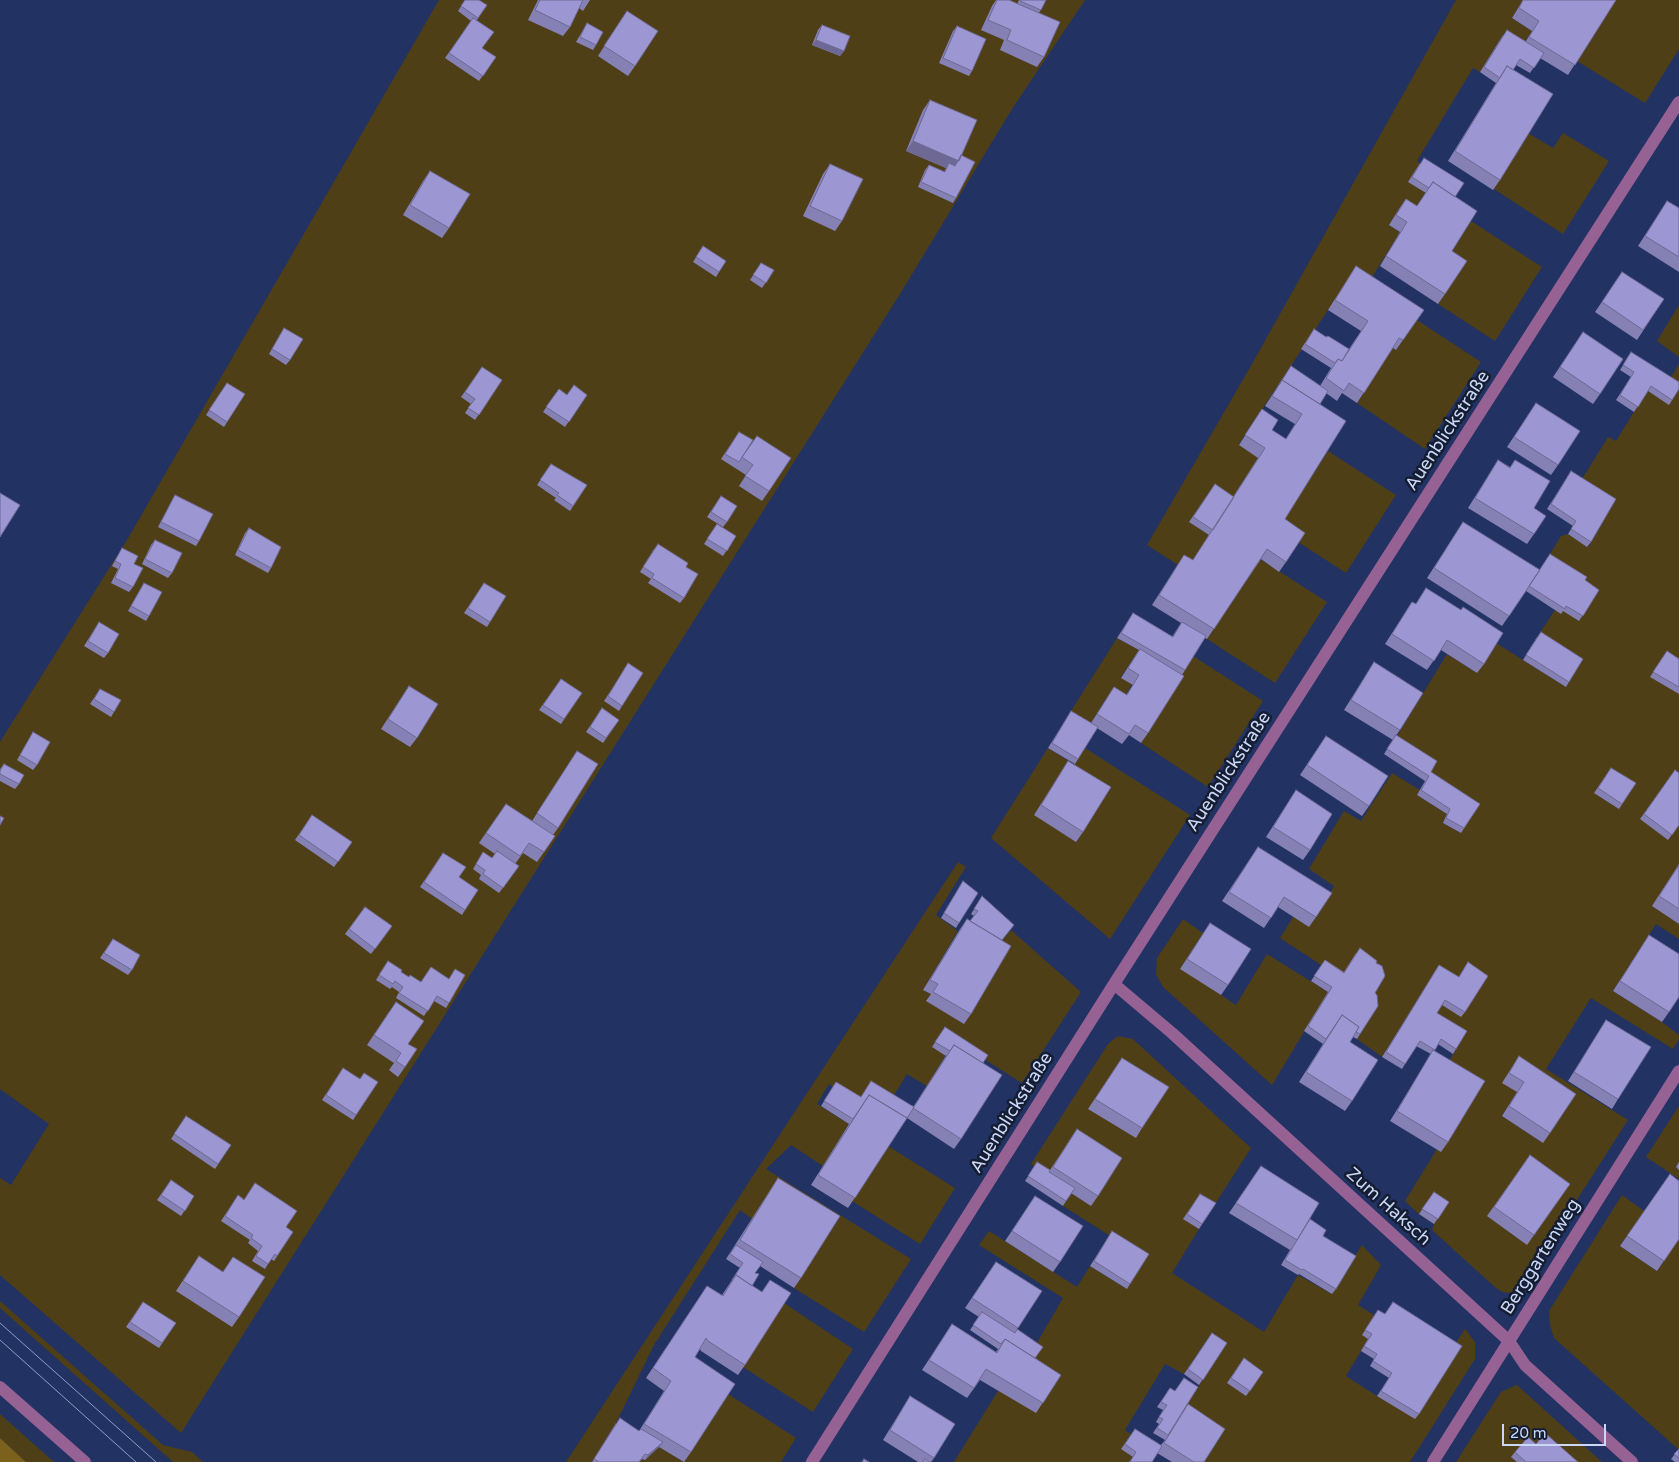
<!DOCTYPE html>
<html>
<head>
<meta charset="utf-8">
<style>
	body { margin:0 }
	#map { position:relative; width:1679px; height:1462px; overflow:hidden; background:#223263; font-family:"Varela Round",sans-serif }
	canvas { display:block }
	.scale { position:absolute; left:1502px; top:1424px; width:104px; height:22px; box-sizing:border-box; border:2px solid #cad7f5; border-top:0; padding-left:6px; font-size:15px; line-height:18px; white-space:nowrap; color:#cad7f5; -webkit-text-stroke:4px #151d33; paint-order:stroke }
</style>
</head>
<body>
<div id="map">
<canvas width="1679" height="1462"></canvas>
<div class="scale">20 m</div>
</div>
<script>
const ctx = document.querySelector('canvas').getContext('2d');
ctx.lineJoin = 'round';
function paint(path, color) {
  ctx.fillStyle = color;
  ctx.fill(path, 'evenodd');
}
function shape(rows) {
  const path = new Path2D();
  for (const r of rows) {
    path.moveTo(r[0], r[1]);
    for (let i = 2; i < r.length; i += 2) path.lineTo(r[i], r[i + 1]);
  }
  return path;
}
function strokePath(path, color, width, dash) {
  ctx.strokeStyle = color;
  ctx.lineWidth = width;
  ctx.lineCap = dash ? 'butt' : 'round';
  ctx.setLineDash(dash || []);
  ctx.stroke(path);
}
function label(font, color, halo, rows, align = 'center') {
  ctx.font = font + ' "Varela Round",sans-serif';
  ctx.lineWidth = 5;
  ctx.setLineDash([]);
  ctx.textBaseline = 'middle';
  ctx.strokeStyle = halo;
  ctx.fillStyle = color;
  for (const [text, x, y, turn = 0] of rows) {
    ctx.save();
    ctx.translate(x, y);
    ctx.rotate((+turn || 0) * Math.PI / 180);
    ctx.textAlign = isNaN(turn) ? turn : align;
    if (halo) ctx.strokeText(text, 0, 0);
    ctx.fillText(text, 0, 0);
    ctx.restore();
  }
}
const green = shape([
	[439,0,1085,0,1012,109,900,294,181,1433,0,1275,0,1178,11,1185,49,1124,0,1089,0,742,127,540],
	[1456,0,1523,0,1512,18,1532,31,1522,47,1503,35,1480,72,1473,68,1417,161,1420,164,1409,182,1426,192,1410,216,1399,209,1389,225,1400,232,1366,287,1328,310,1239,444,1259,458,1231,502,1212,489,1190,522,1209,535,1186,570,1147,545,1248,371],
	[1603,0,1679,0,1679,49,1645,103,1577,61],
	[1528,133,1553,148,1563,133,1609,161,1563,234,1494,189],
	[1471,221,1542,267,1495,341,1438,304,1460,271,1446,261],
	[1679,305,1679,357,1657,341],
	[1417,320,1481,362,1425,449,1357,403,1392,348,1396,350],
	[1679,364,1679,939,1656,924,1613,991,1662,1022,1679,1035,1679,1039,1673,1049,1591,998,1546,1069,1628,1120,1525,1281,1513,1292,1504,1293,1496,1288,1432,1230,1434,1224,1419,1214,1405,1201,1437,1149,1442,1151,1443,1071,1464,1036,1433,1018,1456,982,1436,970,1382,1057,1357,1039,1375,1011,1341,978,1280,938,1293,917,1325,903,1334,886,1309,869,1344,811,1361,821,1392,773,1420,790,1417,795,1447,814,1443,823,1461,833,1428,777,1394,741,1447,654,1477,673,1496,643,1566,687,1579,664,1537,637,1555,610,1547,559,1561,536,1568,534,1588,547,1602,524,1579,484,1608,437,1616,441,1647,391,1668,382],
	[1517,1092,1543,1143,1502,1116],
	[1328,451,1396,495,1346,573,1278,529],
	[1260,559,1327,602,1275,683,1207,639],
	[1117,638,1139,650,1121,677,1132,684,1120,705,1107,697,1088,728,1068,716],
	[1193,656,1263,701,1208,787,1141,743,1177,686,1181,675],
	[1048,748,1074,764,1085,748,1190,815,1110,939,991,838],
	[958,862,966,867,936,915,958,931,923,990,931,994,926,1002,994,950,1011,930,1081,992,1022,1083,941,1032,945,1056,927,1086,907,1074,891,1100,858,1102,829,1084,817,1104,849,1124,823,1166,791,1145,766,1169,911,1259,864,1332,794,1288,752,1219,740,1210,654,1345,616,1423,592,1462,566,1462],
	[1183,919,1203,933,1181,968,1236,1005,1267,954,1328,992,1272,1085,1163,987,1156,974,1157,958],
	[1118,1036,1133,1039,1251,1148,1212,1209,1184,1219,1199,1229,1172,1273,1264,1332,1298,1275,1332,1294,1362,1245,1381,1265,1358,1305,1374,1315,1368,1339,1346,1376,1377,1396,1453,1347,1465,1329,1475,1342,1475,1359,1410,1462,1203,1462,1181,1414,1223,1348,1208,1338,1184,1374,1165,1364,1125,1430,1131,1434,1122,1449,1133,1457,1129,1462,954,1462,998,1391,1028,1369,1034,1348,1063,1298,979,1245,989,1231,1077,1287,1090,1266,1127,1289,1145,1258,1063,1206,1071,1193,1031,1164,1108,1044],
	[1679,1106,1679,1179,1646,1157],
	[888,1146,955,1188,920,1244,852,1201],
	[1622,1195,1644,1211,1620,1246,1657,1271,1679,1239,1679,1450,1554,1338,1550,1325,1549,1311],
	[0,1301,163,1445,192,1452,203,1462,173,1462,0,1308],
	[784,1303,853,1349,813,1412,743,1367],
	[1517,1385,1602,1462,1456,1462,1501,1392],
	[728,1394,796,1438,781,1462,639,1462,642,1459,645,1460,659,1447,684,1462],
	[0,1414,54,1462,26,1462,0,1438]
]);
const forest = shape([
	[0,1438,26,1462,0,1462]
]);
const minor = shape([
	[1114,984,1172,1033,1509,1341,1525,1365,1632,1462],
	[0,1387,85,1462],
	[812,1462,1114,984,1679,102],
	[1433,1462,1679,1071]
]);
const tram = shape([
	[0,1323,156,1462],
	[0,1340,136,1462]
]);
const wall = shape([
	[465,0,487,5,477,20,482,48,496,57,479,81,445,58,471,21,458,11],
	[538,0,590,0,583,11,579,8,570,27,563,36,528,20],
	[996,0,1009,0,1017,4,1019,0,1046,0,1039,13,1044,57,1037,67,1000,50,1004,40,981,30,992,6],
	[1523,0,1616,0,1568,75,1540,58,1530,73,1516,65,1513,70,1500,180,1493,190,1448,161,1496,83,1480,72,1503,35,1526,41,1532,31,1512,18],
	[627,11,635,66,628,76,598,56],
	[587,23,596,45,593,50,576,42],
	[822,25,844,51,840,56,812,45,818,30],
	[957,26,972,71,969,76,939,63,953,31],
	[930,100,961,155,956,198,953,203,918,187,925,170,929,165,944,172,946,168,906,151,923,110],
	[1420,163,1455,197,1452,251,1445,294,1438,304,1380,266,1400,232,1389,225,1399,209,1406,199,1417,206,1426,193,1408,182],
	[830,164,842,221,835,231,803,216,823,174],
	[430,171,449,228,442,238,403,215,423,181],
	[1667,201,1679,208,1679,272,1638,246],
	[703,246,719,272,716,277,693,262],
	[761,263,774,270,762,288,750,280],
	[1356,266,1403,340,1396,350,1393,348,1357,403,1342,393,1337,401,1326,393,1320,404,1285,519,1286,562,1279,572,1261,559,1207,639,1205,638,1182,675,1148,733,1141,743,1129,735,1122,744,1097,728,1075,764,1048,748,1071,711,1091,723,1114,687,1126,695,1133,685,1121,678,1139,650,1117,638,1133,613,1172,637,1181,623,1152,605,1184,555,1193,560,1209,535,1189,522,1215,484,1233,497,1258,458,1239,445,1262,409,1272,430,1286,439,1295,424,1265,406,1291,366,1320,386,1331,368,1301,349,1314,329,1326,337,1349,349,1361,331,1328,310],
	[1622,272,1664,299,1637,340,1595,312],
	[284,328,290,360,286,365,269,354],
	[1583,332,1600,394,1593,404,1553,377],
	[1628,357,1679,389,1669,405,1648,391,1634,412,1616,400,1631,377,1620,370],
	[482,367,502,380,475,420,465,413,471,404,461,397],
	[227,383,245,394,224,427,206,415],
	[559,389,567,395,587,395,565,427,543,412],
	[1536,403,1558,465,1551,475,1507,447],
	[739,432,769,491,762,501,739,486,746,475,721,459],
	[1498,460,1510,467,1515,460,1534,508,1534,534,1527,544,1468,508],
	[551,464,587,485,570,511,554,500,556,498,537,485],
	[1568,476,1591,542,1587,547,1568,534,1573,526,1547,509],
	[175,495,199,541,196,546,158,527,172,500],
	[721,496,727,522,723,527,707,517],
	[1463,522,1539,570,1585,580,1599,590,1579,621,1563,611,1561,614,1526,591,1502,626,1427,578],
	[717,524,736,536,723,556,704,544],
	[249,528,271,568,268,573,235,555,245,533],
	[155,540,172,573,168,578,142,564,151,545],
	[122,548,133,587,129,592,111,583,118,569,112,566],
	[654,549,684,598,680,603,648,583,651,579,640,572],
	[144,583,149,616,146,621,128,611],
	[484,583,490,622,487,627,464,613],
	[1426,588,1484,664,1477,673,1441,650,1427,670,1385,644,1412,602,1416,604],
	[99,622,108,653,104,658,84,646],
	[1537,637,1569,682,1566,687,1523,660],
	[1667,651,1679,659,1679,694,1650,677],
	[1374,662,1400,730,1393,740,1344,710],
	[625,669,622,706,619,711,604,701],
	[561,679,582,693,561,724,539,710],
	[409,686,417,738,410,747,381,729],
	[100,689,114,712,111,717,90,704],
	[602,708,619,720,603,743,586,732],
	[33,732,37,765,33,770,17,760],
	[1396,735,1431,772,1480,804,1461,833,1443,823,1447,814,1417,795,1425,781,1384,754],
	[1326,736,1369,806,1362,816,1300,775],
	[577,751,558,828,553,835,555,836,537,862,523,853,515,864,519,866,499,893,479,879,481,875,473,869,483,852,492,858,495,854,479,843,506,804,532,821],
	[1068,761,1083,832,1076,842,1034,815],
	[4,764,19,784,15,789,0,781,0,769],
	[1611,768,1636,783,1619,809,1594,793],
	[1675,770,1679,825,1668,840,1640,819],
	[1296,790,1310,850,1303,860,1266,837],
	[312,815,352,842,334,867,295,840],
	[1258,847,1316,917,1309,927,1278,907,1264,928,1222,901],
	[443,853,459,877,478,890,462,915,420,887],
	[1679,864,1679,924,1652,906],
	[963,881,959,923,956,928,941,918],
	[982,896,1002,941,971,1014,964,1024,926,1001,931,994,923,990,960,929,967,919,970,921,974,916,971,914],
	[365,907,392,926,371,954,345,934],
	[1210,923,1228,985,1221,995,1180,969],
	[1649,935,1669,1012,1662,1022,1613,991],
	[113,939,132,970,128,975,100,958],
	[1356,953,1376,963,1375,993,1378,1006,1357,1039,1353,1037,1350,1042,1352,1101,1345,1111,1299,1082,1326,1039,1323,1044,1304,1031,1328,992,1311,981,1325,960,1344,972],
	[388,961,401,972,449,1003,446,1008,434,1001,424,1016,396,998,399,992,392,987,390,989,376,980],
	[1468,962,1465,1012,1461,1017,1442,1005,1437,1013,1467,1031,1453,1054,1438,1044,1434,1051,1448,1142,1441,1152,1390,1121,1431,1054,1416,1046,1402,1069,1382,1057,1436,970,1459,977],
	[389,1012,408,1044,405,1067,398,1077,389,1070,394,1063,367,1045],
	[1606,1020,1618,1099,1612,1109,1568,1081],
	[945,1027,983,1063,961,1139,954,1149,907,1118,848,1208,811,1185,849,1124,821,1106,836,1082,861,1097,914,1106,947,1054,946,1056,932,1047],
	[1519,1056,1550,1133,1543,1143,1502,1116,1517,1092,1502,1083],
	[1122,1058,1142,1128,1136,1138,1088,1109],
	[343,1068,360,1079,378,1082,353,1120,322,1100],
	[186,1116,231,1145,215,1169,171,1139],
	[1077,1129,1098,1196,1091,1206,1071,1193,1063,1206,1025,1181,1037,1162,1050,1170],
	[1530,1155,1570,1184,1527,1245,1487,1216],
	[1679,1162,1679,1170,1676,1167],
	[1261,1166,1310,1219,1323,1236,1336,1289,1332,1294,1299,1274,1298,1275,1281,1265,1291,1248,1290,1250,1229,1213],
	[1670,1174,1679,1239,1657,1271,1620,1246],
	[778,1178,801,1278,794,1288,760,1266,755,1273,752,1286,745,1365,738,1375,701,1351,700,1349,695,1357,691,1452,684,1462,659,1447,645,1460,642,1459,639,1462,592,1462,616,1423,639,1431,664,1391,646,1378,707,1286,722,1295,740,1268,726,1259],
	[171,1180,194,1196,181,1216,157,1200],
	[1434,1192,1449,1202,1434,1224,1419,1214],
	[1200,1194,1216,1203,1199,1229,1183,1219],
	[238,1195,293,1232,274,1261,271,1259,265,1269,252,1261,258,1251,248,1243,250,1240,221,1221],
	[1035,1196,1060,1262,1053,1272,1005,1241],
	[1109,1236,1130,1284,1127,1289,1090,1266],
	[199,1256,223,1272,233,1257,239,1317,232,1327,176,1291],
	[996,1262,1042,1291,1017,1329,1035,1358,1061,1375,1036,1413,980,1380,967,1398,922,1370,952,1324,996,1352,998,1349,970,1330,979,1317,965,1308],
	[143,1302,176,1323,159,1348,126,1327],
	[1378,1310,1419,1414,1415,1419,1377,1396,1389,1378,1370,1366,1374,1359,1361,1351,1368,1339,1362,1335],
	[1212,1333,1227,1343,1199,1385,1184,1374],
	[1244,1358,1263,1372,1246,1396,1227,1383],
	[1170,1388,1184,1411,1204,1462,1172,1462,1157,1453,1152,1462,1129,1462,1133,1457,1121,1449,1135,1429,1161,1445,1165,1440,1153,1433,1159,1424,1156,1422,1163,1410,1157,1407],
	[910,1396,934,1458,931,1462,918,1462,883,1440],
	[1536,1444,1578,1462,1517,1462,1511,1457,1515,1452],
	[1679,1449,1679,1462,1675,1462,1671,1459]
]);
const shadedWall = shape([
	[816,40,844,51,840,56,812,45],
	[913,141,959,161,952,171,949,163,946,168,906,151],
	[663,1442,659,1447,645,1460,648,1455]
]);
const building = shape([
	[465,0,479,0,487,5,478,18,461,6,465,0],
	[540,0,583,0,570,27,535,10,540,0],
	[997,0,1009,0,1060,22,1044,57,1007,40,1011,30,988,20,997,0],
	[1020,0,1046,0,1041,10,1020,1,1020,0],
	[1523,0,1616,0,1575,65,1529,37,1539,21,1519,8,1523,0],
	[627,11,658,31,635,66,604,46,627,11],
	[473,18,494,32,482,48,496,57,483,76,449,53,473,18],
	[587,23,603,32,596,45,580,37,587,23],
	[822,25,850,36,844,51,816,40,822,25],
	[957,26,986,39,972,71,943,58,957,26],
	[1507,30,1544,53,1534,68,1520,59,1513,70,1507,66,1500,78,1484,67,1507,30],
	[1507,66,1553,94,1500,180,1455,151,1507,66],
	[930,100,977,120,959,161,913,141,930,100],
	[961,155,975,162,956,198,921,182,929,165,945,172,949,163,955,166,961,155],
	[1424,158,1464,183,1455,197,1433,182,1429,188,1412,177,1424,158],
	[830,164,863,179,842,221,810,206,830,164],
	[430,171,470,194,449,228,410,205,430,171],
	[1433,182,1477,211,1452,251,1467,261,1445,294,1386,256,1407,222,1396,215,1406,199,1417,206,1433,182],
	[1667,201,1679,208,1679,257,1645,236,1667,201],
	[703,246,726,261,719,272,696,257,703,246],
	[761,263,774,270,766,283,753,275,761,263],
	[1356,266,1424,310,1403,340,1399,338,1364,393,1349,383,1344,391,1326,378,1338,359,1342,361,1368,321,1335,300,1356,266],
	[1622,272,1664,299,1643,330,1602,302,1622,272],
	[284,328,303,339,290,360,272,349,284,328],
	[1314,329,1326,337,1328,336,1349,349,1342,361,1338,359,1335,363,1305,344,1314,329],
	[1583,332,1623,359,1600,394,1560,367,1583,332],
	[1631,352,1679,382,1679,389,1672,400,1651,386,1638,407,1620,395,1634,372,1623,365,1631,352],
	[1291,366,1328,391,1320,404,1282,380,1279,385,1291,366],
	[482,367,502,380,479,415,468,408,475,399,465,392,482,367],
	[1282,380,1346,421,1285,519,1305,533,1286,562,1267,549,1214,629,1159,595,1184,555,1193,560,1265,448,1245,435,1262,409,1278,420,1272,430,1286,439,1302,414,1272,396,1282,380],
	[227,383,245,394,227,422,209,410,227,383],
	[574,385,587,395,569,422,546,407,559,389,567,395,574,385],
	[1536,403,1580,431,1558,465,1514,437,1536,403],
	[739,432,753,440,739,462,725,454,739,432],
	[757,436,791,458,769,491,745,476,753,465,742,457,757,436],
	[1498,460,1510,468,1515,460,1550,481,1534,508,1546,516,1534,534,1475,498,1498,460],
	[551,464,587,485,573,506,557,495,559,493,540,480,551,464],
	[1571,471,1616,499,1591,542,1571,529,1576,521,1551,504,1571,471],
	[1215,484,1234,497,1213,530,1193,517,1215,484],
	[0,493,20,505,0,537,0,493],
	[175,495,213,514,199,541,161,522,175,495],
	[721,496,737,506,727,522,711,512,721,496],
	[1463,522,1540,570,1509,616,1434,568,1463,522],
	[717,524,736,536,727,551,707,539,717,524],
	[249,528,281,547,271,568,238,550,249,528],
	[155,540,182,553,172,573,145,559,155,540],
	[658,544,688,563,686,567,698,574,684,598,652,578,654,574,643,567,658,544],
	[122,548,138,556,134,564,143,568,133,587,115,578,121,564,115,561,122,548],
	[1550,554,1587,577,1585,580,1599,590,1583,616,1566,606,1565,609,1529,586,1550,554],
	[144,583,162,592,149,616,131,606,144,583],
	[484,583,506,596,490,622,468,608,484,583],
	[1426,588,1461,610,1463,607,1503,633,1484,664,1447,640,1434,661,1392,634,1412,602,1416,604,1426,588],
	[1133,613,1173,637,1182,622,1206,636,1185,670,1121,633,1133,613],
	[99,622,119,634,108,653,88,641,99,622],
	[1541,632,1583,659,1569,682,1526,655,1541,632],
	[1140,649,1184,676,1148,733,1135,725,1129,734,1097,714,1114,687,1127,695,1139,675,1128,668,1140,649],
	[1667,651,1679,659,1679,687,1653,672,1667,651],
	[1374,662,1423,693,1400,730,1351,700,1374,662],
	[628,663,643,673,622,706,608,696,628,663],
	[561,679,582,693,564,719,543,705,561,679],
	[409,686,438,704,417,738,388,719,409,686],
	[100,689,121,700,114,712,94,699,100,689],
	[602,708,619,720,606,738,590,727,602,708],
	[1071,711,1098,727,1078,759,1052,743,1071,711],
	[33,732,50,742,37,765,20,755,33,732],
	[1396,735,1437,761,1431,772,1480,804,1464,828,1446,818,1450,809,1421,790,1429,776,1387,749,1396,735],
	[1326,736,1388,776,1369,806,1307,765,1326,736],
	[577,751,598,764,558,828,537,813,577,751],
	[1068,761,1111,787,1083,832,1041,805,1068,761],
	[4,764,24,775,19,784,0,774,0,771,4,764],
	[1611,768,1636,783,1622,804,1598,788,1611,768],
	[1675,770,1679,773,1679,825,1672,835,1644,814,1675,770],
	[1296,790,1332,814,1310,850,1273,827,1296,790],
	[506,804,555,836,544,852,529,843,520,856,486,833,506,804],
	[312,815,352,842,338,862,299,835,312,815],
	[0,816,4,818,0,825,0,816],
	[1258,847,1332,893,1316,917,1284,897,1271,918,1229,892,1258,847],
	[497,851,519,866,503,888,483,874,485,870,476,864,483,852,492,858,497,851],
	[443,853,466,867,459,877,478,890,465,910,424,882,443,853],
	[1679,865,1679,909,1659,896,1679,865],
	[963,881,978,893,959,923,944,913,963,881],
	[982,896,1014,925,1002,940,970,921,978,911,974,909,982,896],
	[365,907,392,926,375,949,349,929,365,907],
	[967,919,1011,946,971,1014,933,992,938,984,930,980,967,919],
	[1210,923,1251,949,1228,985,1187,959,1210,923],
	[1649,935,1679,954,1679,997,1669,1012,1620,981,1649,935],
	[113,939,140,955,132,970,104,953,113,939],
	[1360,948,1377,961,1376,963,1382,966,1385,976,1375,993,1377,995,1378,1006,1360,1034,1356,1032,1359,1027,1342,1015,1326,1039,1308,1026,1332,987,1314,976,1325,960,1344,973,1360,948],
	[388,961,402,970,401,972,409,977,410,975,421,982,431,967,449,979,455,969,465,975,449,1003,437,996,428,1011,399,993,403,987,395,981,393,984,379,975,388,961],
	[1468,962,1488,976,1465,1012,1445,1000,1437,1013,1467,1031,1456,1049,1441,1039,1435,1050,1420,1041,1405,1064,1386,1052,1439,965,1459,977,1468,962],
	[396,1002,424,1021,408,1044,417,1049,405,1067,396,1061,401,1053,374,1035,396,1002],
	[1342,1015,1359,1027,1350,1042,1378,1060,1352,1101,1306,1072,1342,1015],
	[1606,1020,1651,1047,1618,1099,1574,1072,1606,1020],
	[945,1027,988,1055,983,1063,954,1045,950,1051,935,1042,945,1027],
	[954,1045,1002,1075,961,1139,913,1108,954,1045],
	[1433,1050,1485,1081,1448,1142,1397,1111,1433,1050],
	[1519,1056,1576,1094,1550,1133,1509,1106,1524,1082,1509,1073,1519,1056],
	[1122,1058,1169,1087,1142,1128,1095,1099,1122,1058],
	[343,1068,360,1079,364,1073,378,1082,356,1115,326,1095,343,1068],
	[871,1081,914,1107,907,1118,869,1095,853,1119,824,1101,836,1082,861,1097,871,1081],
	[869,1095,907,1118,855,1198,818,1175,869,1095],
	[186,1116,231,1145,218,1164,174,1134,186,1116],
	[1077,1129,1122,1158,1098,1196,1053,1167,1077,1129],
	[1530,1155,1570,1184,1534,1235,1494,1207,1530,1155],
	[1037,1162,1050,1170,1049,1172,1075,1188,1066,1201,1028,1176,1037,1162],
	[1261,1166,1319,1203,1297,1240,1236,1203,1261,1166],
	[1670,1174,1679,1181,1679,1239,1664,1261,1627,1236,1670,1174],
	[778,1178,840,1216,801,1278,740,1240,778,1178],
	[171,1180,194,1196,185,1211,161,1195,171,1180],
	[255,1183,297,1211,286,1227,293,1232,277,1256,275,1254,268,1264,256,1256,262,1246,251,1238,253,1235,225,1216,238,1195,244,1200,255,1183],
	[1434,1192,1449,1202,1438,1219,1422,1209,1434,1192],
	[1200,1194,1216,1203,1202,1224,1187,1214,1200,1194],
	[1035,1196,1083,1226,1060,1262,1012,1231,1035,1196],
	[1310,1219,1326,1230,1323,1236,1356,1256,1336,1289,1303,1269,1302,1270,1285,1260,1310,1219],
	[1112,1231,1149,1254,1130,1284,1094,1261,1112,1231],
	[736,1245,763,1262,755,1273,759,1274,752,1286,736,1275,732,1280,743,1263,730,1254,736,1245],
	[199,1256,223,1272,233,1257,265,1277,239,1317,183,1281,199,1256],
	[996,1262,1042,1291,1018,1328,972,1298,996,1262],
	[736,1275,762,1292,770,1280,791,1293,745,1365,708,1341,706,1338,695,1357,735,1384,691,1452,644,1424,671,1381,653,1368,707,1286,723,1296,736,1275],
	[143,1302,176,1323,162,1343,130,1322,143,1302],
	[1393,1302,1462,1346,1419,1414,1381,1391,1392,1373,1373,1361,1377,1354,1364,1346,1372,1334,1365,1330,1378,1310,1385,1314,1393,1302],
	[982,1312,1015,1333,1017,1329,1043,1347,1035,1358,1005,1339,1001,1344,973,1325,982,1312],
	[952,1324,997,1353,1005,1339,1061,1375,1043,1403,986,1369,974,1388,929,1360,952,1324],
	[1212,1333,1227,1343,1203,1380,1188,1369,1212,1333],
	[1244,1358,1263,1372,1250,1391,1231,1378,1244,1358],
	[1184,1378,1198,1387,1168,1435,1157,1428,1163,1419,1159,1417,1167,1405,1161,1402,1170,1388,1175,1391,1184,1378],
	[910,1396,955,1424,934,1458,890,1430,910,1396],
	[1188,1404,1225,1429,1204,1462,1194,1462,1164,1443,1188,1404],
	[620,1418,639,1431,641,1429,663,1442,648,1455,645,1454,639,1462,599,1462,594,1459,620,1418],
	[1135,1429,1162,1446,1152,1462,1130,1462,1136,1452,1125,1444,1135,1429],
	[1545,1433,1578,1462,1526,1462,1515,1452,1528,1437,1536,1444,1545,1433],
	[1679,1449,1679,1458,1674,1454,1679,1449],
	[864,1459,869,1462,862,1462,864,1459],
	[925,1459,930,1462,923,1462,925,1459]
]);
const streetNames = [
	["Auenblickstraße",1448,431,-57],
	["Auenblickstraße",1229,772,-57],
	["Auenblickstraße",1012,1113,-58],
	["Zum Haksch",1388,1207,42],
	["Berggartenweg",1541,1257,-58]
];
paint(green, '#4f3f17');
paint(forest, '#7b611b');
strokePath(minor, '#966294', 12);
strokePath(tram, '#8f9dc2', 1);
paint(wall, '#8681b5');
paint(shadedWall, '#6d6994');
paint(building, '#9c96d3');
strokePath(building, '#6d6994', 1);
label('18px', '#cad7f5', '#151d33', streetNames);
</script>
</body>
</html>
